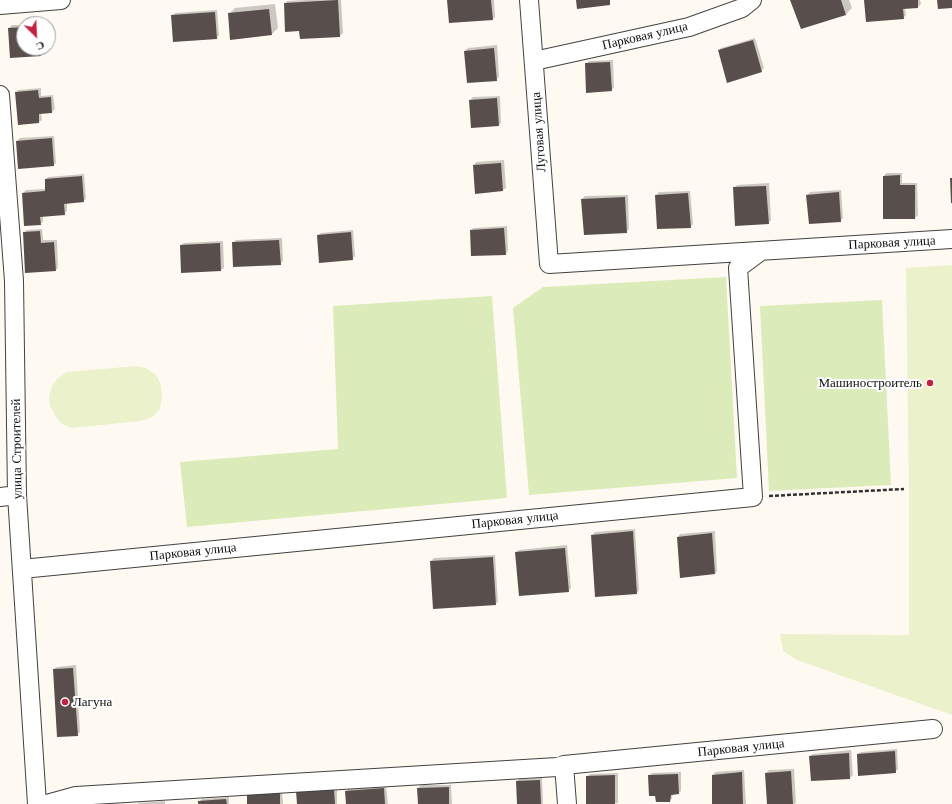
<!DOCTYPE html>
<html>
<head>
<meta charset="utf-8">
<style>
	body { margin:0 }
	#map { position:relative; width:952px; height:804px; overflow:hidden; background:#fffaf1; font-family:"Libre Baskerville",serif }
	canvas { display:block }
	.north { position:absolute; left:16px; top:16px; width:40px; height:40px; box-sizing:border-box; background:#fff; border:1px solid #9f9f9f; border-radius:50%; rotate:156deg; font-size:11px; font-weight:700; line-height:16px; text-align:center; color:#0f0f0f }
	.north::after { content:''; display:block; margin:auto; width:14px; height:18px; background:#c42245; clip-path:polygon(50% 0,100% 100%,50% 72%,0 100%) }
</style>
</head>
<body>
<div id="map">
<canvas width="952" height="804"></canvas>
<div class="north">С</div>
</div>
<script>
const ctx = document.querySelector('canvas').getContext('2d');
ctx.lineJoin = 'round';
function paint(path, color) {
  ctx.fillStyle = color;
  ctx.fill(path, 'evenodd');
}
function shape(rows) {
  const path = new Path2D();
  for (const r of rows) {
    path.moveTo(r[0], r[1]);
    for (let i = 2; i < r.length; i += 2) path.lineTo(r[i], r[i + 1]);
  }
  return path;
}
function strokePath(path, color, width, dash) {
  ctx.strokeStyle = color;
  ctx.lineWidth = width;
  ctx.lineCap = dash ? 'butt' : 'round';
  ctx.setLineDash(dash || []);
  ctx.stroke(path);
}
function label(font, color, halo, rows, align = 'center') {
  ctx.font = font + ' "Libre Baskerville",serif';
  ctx.lineWidth = 4;
  ctx.setLineDash([]);
  ctx.textBaseline = 'middle';
  ctx.strokeStyle = halo;
  ctx.fillStyle = color;
  for (const [text, x, y, turn = 0] of rows) {
    ctx.save();
    ctx.translate(x, y);
    ctx.rotate((+turn || 0) * Math.PI / 180);
    ctx.textAlign = isNaN(turn) ? turn : align;
    if (halo) ctx.strokeText(text, 0, 0);
    ctx.fillText(text, 0, 0);
    ctx.restore();
  }
}
const green = shape([
	[726,277,737,478,529,495,513,308,543,287],
	[492,296,507,498,187,527,180,462,338,449,333,306],
	[882,300,891,485,769,491,760,306]
]);
const pitch = shape([
	[952,265,952,715,797,660,783,651,780,634,909,635,909,498,906,268],
	[136,366,146,368,156,375,161,385,162,397,160,409,152,417,141,421,72,428,62,424,55,416,50,406,49,396,52,386,58,378,67,372]
]);
const shadow = shape([
	[304,0,341,0,343,33,340,36,300,30,285,4,287,1],
	[448,0,494,0,495,17,493,19],
	[791,0,849,0,852,8,846,14,801,28],
	[865,0,920,0,921,4,918,7,905,8,906,15,903,18],
	[275,4,278,28,272,34,229,14,235,8],
	[217,10,219,35,217,38,172,16,175,13],
	[12,25,24,25,24,48,43,48,43,53,41,55,11,57,9,28],
	[755,38,764,68,761,71,719,51,721,48],
	[497,45,499,77,496,80,465,51,468,48],
	[613,60,614,88,611,90,586,64,589,61],
	[41,88,41,96,53,95,55,109,52,112,41,113,42,120,39,122,16,93,18,90],
	[500,96,501,123,499,125,470,100,473,97],
	[54,136,56,163,54,165,17,141,20,138],
	[504,160,506,188,503,190,476,193,474,165,476,162],
	[886,173,902,173,902,183,917,183,918,215,915,218,884,176],
	[84,174,86,199,83,201,67,202,67,211,64,214,43,216,43,222,40,224,25,225,23,193,26,190,46,189,46,179,48,177],
	[769,183,771,220,768,223,734,188,737,185],
	[841,190,843,218,840,221,807,195,810,192],
	[690,191,693,224,690,227,656,195,659,192],
	[628,195,629,229,626,232,582,199,585,196],
	[507,226,508,251,505,254,471,230,473,228],
	[42,229,43,240,57,240,58,268,56,270,24,233,27,230],
	[353,230,355,256,352,259,318,235,321,233],
	[282,238,283,261,280,264,233,243,236,240],
	[223,241,224,268,221,270,181,245,184,243],
	[635,529,639,590,637,593,592,535,595,532],
	[715,531,717,571,715,574,678,537,680,534],
	[567,545,571,588,568,591,516,552,519,550],
	[495,555,498,602,495,604,431,561,434,558],
	[76,665,80,732,77,735,54,669,57,667],
	[897,749,898,769,895,772,858,754,861,752],
	[851,750,853,775,850,778,810,756,813,754],
	[794,769,796,803,794,804,768,804,766,773,769,770],
	[744,770,746,804,713,804,713,775,715,772],
	[681,772,681,791,678,794,673,794,672,798,670,801,649,776,652,773],
	[618,773,618,803,587,804,587,777,590,774],
	[542,778,543,804,518,804,517,782,519,779],
	[421,785,451,785,452,804,419,804,418,788],
	[386,786,388,804,347,804,346,791,349,789],
	[337,787,337,804,298,804],
	[282,789,283,804,248,804],
	[229,797,229,804,199,804,199,802,202,799],
	[165,801,165,804,137,804,139,803]
]);
const building = shape([
	[338,0,340,37,300,39,299,31,285,32,284,3],
	[447,0,491,0,493,20,449,23],
	[576,0,610,0,610,5,577,9],
	[790,0,841,0,846,15,801,29],
	[864,0,918,0,918,8,903,9,904,19,866,22],
	[937,0,952,0,952,8,938,9],
	[269,9,272,35,230,40,228,13],
	[215,12,217,39,173,42,171,15],
	[24,27,24,48,41,48,41,56,10,58,8,28],
	[753,40,762,72,727,83,718,50],
	[494,48,497,81,467,83,464,51],
	[610,62,612,91,586,93,585,63],
	[38,90,39,98,51,97,52,113,39,114,39,123,18,125,15,92],
	[497,98,499,126,471,128,469,100],
	[52,138,54,166,18,169,16,141],
	[501,163,503,191,475,194,473,165],
	[900,175,900,185,915,185,915,219,883,219,883,176],
	[82,176,84,202,64,204,65,215,40,217,41,225,24,226,22,193,45,191,45,179],
	[950,178,952,178,952,203,951,203],
	[766,186,769,224,735,226,733,187],
	[839,192,841,222,809,224,806,195],
	[688,193,691,228,657,229,655,195],
	[625,197,627,233,584,235,581,199],
	[504,228,506,255,471,256,470,230],
	[40,231,41,243,54,242,56,271,25,273,23,232],
	[351,232,353,260,319,263,317,235],
	[279,240,281,265,233,267,232,242],
	[220,243,221,271,181,273,180,245],
	[633,531,637,594,595,597,591,535],
	[712,533,715,574,680,578,677,537],
	[565,548,569,592,519,596,515,552],
	[493,557,496,605,433,609,430,561],
	[73,668,78,736,57,737,53,669],
	[895,751,896,773,858,776,857,754],
	[849,753,850,779,811,781,809,756],
	[791,771,793,804,767,804,765,773],
	[742,772,743,804,712,804,712,775],
	[678,774,679,794,671,795,670,802,656,802,655,796,649,796,648,775],
	[615,775,615,804,586,804,586,776],
	[540,780,541,804,517,804,516,781],
	[449,787,449,804,418,804,417,788],
	[384,788,385,804,346,804,345,791],
	[334,789,335,804,297,804,296,791],
	[280,791,280,804,247,804,247,793],
	[226,799,227,804,198,804,198,801]
]);
const path = shape([
	[769,496,904,489]
]);
const street = shape([
	[529,0,549,264,952,239],
	[0,5,61,0],
	[534,61,689,27,742,8,752,0],
	[0,95,14,281,17,495,37,804],
	[0,497,17,495],
	[22,569,753,497,738,268,761,251],
	[564,765,567,804],
	[47,804,76,796,557,767,564,765,933,729]
]);
const markers = [
	[930,383,4,"#c42245"],
	[65,702,4,"#c42245"]
];
const streetNames = [
	["Парковая улица",645,36,-13],
	["Луговая улица",539,132,-94],
	["Парковая улица",892,243,-3],
	["улица Строителей",17,449,-91],
	["Парковая улица",515,520,-6],
	["Парковая улица",193,552,-6],
	["Парковая улица",741,748,-6]
];
const poiNames = [
	["Машиностроитель",922,383],
	["Лагуна",73,702,"left"]
];
paint(green, '#dbebb9');
paint(pitch, '#ebf2cb');
paint(shadow, '#0003');
paint(building, '#584e4b');
strokePath(street, '#424242', 20);
strokePath(path, '#313131', 2.5, [4, 2]);
strokePath(street, '#fff', 18);
for (const [x, y, r, color] of markers) {
  const dot = new Path2D();
  dot.arc(x, y, r, 0, 2 * Math.PI);
  ctx.fillStyle = color;
  ctx.fill(dot);
  strokePath(dot, '#fff', 1.5);
}
label('13px', '#0f0f0f', '#fff', streetNames);
label('13px', '#0f0f0f', '#fff', poiNames, 'right');
</script>
</body>
</html>
